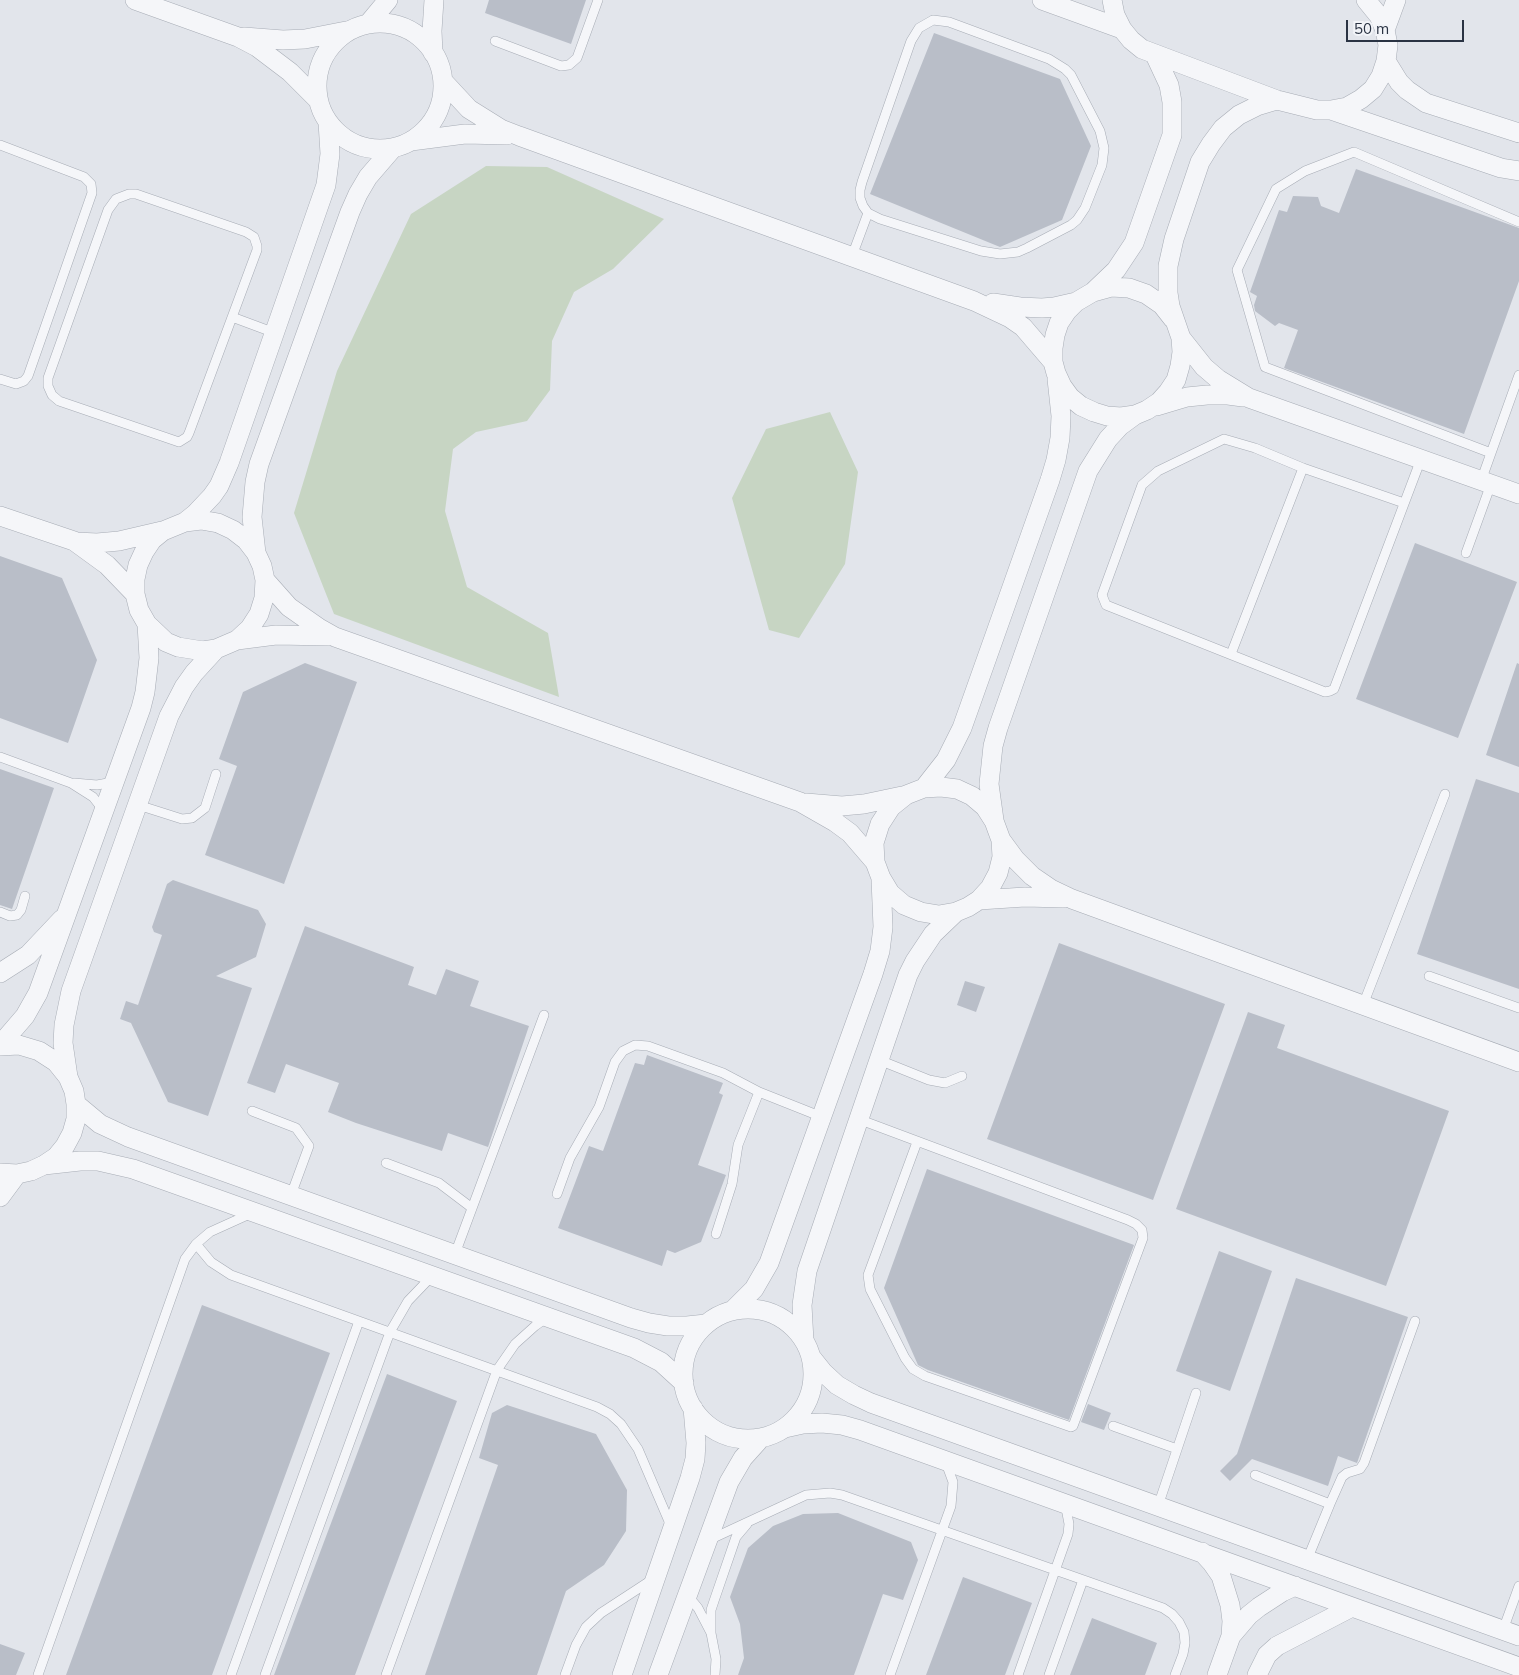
<!DOCTYPE html>
<html>
<head>
<meta charset="utf-8">
<style>
	body { margin:0 }
	#map { position:relative; width:1519px; height:1675px; overflow:hidden; background:#e2e5eb; font-family:Mulish,sans-serif }
	canvas { display:block }
	.scale { position:absolute; left:1346px; top:20px; width:118px; height:22px; box-sizing:border-box; border:2px solid #2a3343; border-top:0; padding-left:6px; font-size:15px; line-height:18px; white-space:nowrap; color:#2a3343; -webkit-text-stroke:4px #f2f4f8; paint-order:stroke }
</style>
</head>
<body>
<div id="map">
<canvas width="1519" height="1675"></canvas>
<div class="scale">50 m</div>
</div>
<script>
const ctx = document.querySelector('canvas').getContext('2d');
ctx.lineJoin = 'round';
function paint(path, color) {
  ctx.fillStyle = color;
  ctx.fill(path, 'evenodd');
}
function shape(rows) {
  const path = new Path2D();
  for (const r of rows) {
    if (r.length === 3) {
      path.moveTo(r[0] + r[2], r[1]);
      path.arc(r[0], r[1], r[2], 0, 2 * Math.PI);
      continue;
    }
    path.moveTo(r[0], r[1]);
    for (let i = 2; i < r.length; i += 2) path.lineTo(r[i], r[i + 1]);
  }
  return path;
}
function strokePath(path, color, width, dash) {
  ctx.strokeStyle = color;
  ctx.lineWidth = width;
  ctx.lineCap = dash ? 'butt' : 'round';
  ctx.setLineDash(dash || []);
  ctx.stroke(path);
}
const green = shape([
	[486,166,547,167,664,219,613,269,574,292,552,341,550,390,527,421,476,432,453,449,445,511,467,587,548,633,559,697,334,614,294,513,337,371,411,214],
	[830,412,858,472,845,564,799,638,769,630,732,498,766,429]
]);
const building = shape([
	[489,0,586,0,571,44,485,13],
	[934,33,1060,79,1091,146,1062,220,1000,247,870,194],
	[1356,169,1519,228,1519,281,1464,434,1284,368,1298,330,1279,323,1275,326,1255,311,1254,305,1257,296,1250,292,1279,210,1287,212,1293,196,1318,197,1321,206,1339,213],
	[1415,543,1517,582,1458,738,1356,699],
	[0,556,62,578,97,660,68,743,0,718],
	[305,663,357,682,284,884,205,855,237,766,219,759,243,692],
	[1517,663,1519,664,1519,767,1486,755],
	[0,769,54,788,12,909,0,905],
	[1476,779,1519,793,1519,989,1417,954],
	[173,880,258,910,266,924,256,957,216,976,252,988,208,1116,168,1102,131,1023,120,1019,126,1001,138,1005,162,935,154,932,152,927,167,884],
	[305,926,414,967,408,985,436,995,446,969,479,981,470,1006,529,1026,488,1147,448,1133,442,1151,356,1123,328,1112,339,1083,286,1064,275,1093,247,1083],
	[1059,943,1225,1004,1153,1200,987,1139],
	[965,981,985,987,976,1012,957,1005],
	[1248,1012,1285,1025,1277,1048,1449,1111,1386,1286,1176,1209],
	[647,1055,723,1083,719,1093,723,1095,698,1165,726,1175,701,1242,675,1253,667,1250,662,1266,558,1228,589,1146,603,1151,635,1063,644,1065],
	[927,1169,1134,1245,1069,1420,928,1370,918,1365,884,1288],
	[1219,1251,1272,1271,1230,1391,1176,1371],
	[1296,1278,1408,1317,1357,1463,1338,1456,1328,1486,1252,1459,1230,1481,1220,1471,1237,1454],
	[202,1305,330,1353,212,1675,66,1675],
	[387,1374,457,1401,355,1675,274,1675],
	[1088,1404,1111,1413,1104,1430,1081,1422],
	[507,1405,596,1434,627,1490,626,1531,604,1565,566,1591,537,1675,425,1675,498,1465,479,1458,492,1413],
	[838,1513,911,1542,918,1560,903,1600,883,1594,854,1675,738,1675,744,1658,740,1624,730,1597,748,1548,773,1526,803,1514],
	[963,1577,1032,1603,1005,1675,926,1675],
	[1092,1618,1157,1643,1145,1675,1070,1675],
	[0,1644,25,1653,16,1675,0,1675]
]);
const lane = shape([
	[933,20,949,22,1049,59,1065,69,1071,75,1100,131,1104,148,1102,165,1085,208,1077,220,1071,225,1027,248,1018,252,1000,254,981,251,880,219,868,213,863,206,860,198,860,190,862,182,911,41,919,28,933,20],
	[495,41,561,66,569,65,577,58,598,0],
	[0,145,84,177,91,184,92,193,28,376,24,381,16,384,0,379],
	[129,194,136,194,246,232,254,237,257,246,257,250,189,433,187,437,179,442,59,401,52,395,48,386,48,378,108,210,116,199,129,194],
	[852,256,868,213],
	[232,317,275,333],
	[1491,453,1265,367,1237,270,1276,189,1305,171,1354,152,1519,222],
	[1303,468,1255,448,1224,439,1158,471,1142,485,1102,595,1106,605,1325,692,1330,691,1334,689,1421,459],
	[1481,481,1519,375],
	[1466,553,1491,484],
	[1231,654,1303,468,1404,503],
	[0,757,71,783,93,797,104,811],
	[74,783,97,785,113,782],
	[138,805,182,819,192,818,205,808,216,774],
	[0,912,10,916,17,915,21,910,25,896],
	[1429,976,1519,1008],
	[1363,1005,1445,794],
	[879,1060,929,1080,945,1083,962,1076],
	[252,1111,296,1128,309,1146,291,1195],
	[858,1119,1128,1220,1136,1224,1142,1230,1143,1238,1073,1426,1071,1427,925,1376,913,1369,905,1358,870,1289,868,1275,917,1142],
	[386,1163,439,1183,472,1208],
	[557,1194,570,1158,599,1107,615,1062,623,1051,635,1045,648,1046,723,1073,759,1092,822,1117],
	[716,1234,732,1184,738,1145,759,1092],
	[196,1244,211,1262,231,1275,597,1407,610,1414,621,1424,638,1449,671,1526],
	[455,1254,544,1015],
	[1113,1426,1177,1449],
	[1255,1475,1330,1504,1307,1560],
	[1330,1504,1342,1477,1347,1473,1360,1469,1364,1463,1415,1321],
	[1158,1506,1196,1393],
	[709,1540,806,1495,830,1493,842,1495,1163,1608,1172,1614,1179,1622,1184,1632,1185,1643,1183,1654,1175,1675],
	[688,1596,698,1608,711,1633,716,1659,715,1675],
	[1503,1630,1519,1586],
	[711,1633,711,1610,714,1601,736,1537,747,1524],
	[38,1675,185,1259,196,1244,210,1232,252,1213],
	[231,1675,359,1321],
	[265,1675,390,1332,408,1301,432,1276],
	[386,1675,497,1370,515,1344,535,1326,546,1318],
	[565,1675,576,1645,586,1627,601,1613,653,1579],
	[890,1675,951,1506,953,1482,946,1463],
	[1018,1675,1068,1534,1069,1524,1065,1503],
	[1049,1675,1083,1580]
]);
const street = shape([
	[135,0,238,37,257,47,290,72,319,101],
	[1042,0,1122,29],
	[1112,0,1115,15,1122,29,1131,40,1142,49,1277,100,1317,110,1331,110,1347,107,1361,99,1373,89,1381,76,1386,61,1388,45,1385,30,1379,16,1366,0],
	[380,86,63],
	[368,24,388,0],
	[1385,30,1396,0],
	[244,37,283,40,305,39,346,31],
	[433,53,432,31,434,0],
	[1386,61,1399,82,1407,90,1426,103,1519,133],
	[443,81,469,109,501,129,519,136,974,301,1010,318,1023,327,1053,362],
	[1331,110,1501,168,1519,171],
	[411,141,465,134,507,135],
	[1094,291,1116,270,1134,243,1172,135,1172,102,1169,85,1155,55],
	[993,303,1020,307,1042,308,1054,307,1076,302],
	[1173,319,1162,305,1146,294,1129,288,1111,287,1093,292,1076,302,1067,311,1059,323,1055,335,1053,348,1053,362,1056,373,1062,386,1070,397,1081,406,1094,412,1107,416,1121,417,1135,415,1147,410,1159,402,1168,392,1176,380,1180,366,1182,352,1181,338,1170,306,1168,293,1168,266,1174,239,1200,162,1211,144,1223,128,1239,115,1257,106,1277,100],
	[1181,338,1204,367,1218,379,1249,398,1519,494],
	[1157,406,1187,397,1207,395,1228,395,1243,397],
	[0,516,74,541,107,565,135,594],
	[185,522,195,514,212,496,219,486,229,463,326,185,330,154,328,122],
	[76,542,97,543,119,541,162,531],
	[256,553,246,540,233,530,218,523,201,520,185,522,163,531,152,540,144,552,138,565,135,579,135,594,139,610,147,624,166,642,178,647,203,651,216,649,237,640,250,628,259,614,264,598,265,580,262,566,256,553,252,517,255,482,259,464,350,212,358,194,368,177,393,148],
	[265,580,289,607,319,628,335,637,800,802,835,822,850,833,875,862],
	[237,640,276,635,329,636],
	[924,788,946,760,962,728,1050,480,1056,460,1060,438,1061,416,1057,379],
	[806,803,842,806,864,804,902,796],
	[994,820,989,784,993,746,998,728,1088,471,1108,439,1120,426,1135,415],
	[1001,840,1002,857,998,873,990,888,979,900,968,907,956,912,939,915,921,912,904,905,890,893,881,878,875,862,874,843,880,824,891,807,906,795,924,788,941,787,957,789,972,796,985,807,994,821,1001,840,1015,859,1032,876,1051,889,1072,899,1519,1062],
	[979,900,1025,897,1063,898],
	[0,973,28,955,62,919],
	[0,1045,25,1016,38,993,141,708,145,692,149,658,147,624],
	[0,1046,19,1045,39,1051,56,1062,68,1077,74,1091,76,1104,76,1119,72,1133,65,1146,56,1157,44,1165,31,1171,17,1174,0,1173],
	[68,1077,63,1043,64,1025,71,991,169,716,184,687,194,673,216,649],
	[76,1104,100,1124,128,1137,631,1318,649,1323,668,1326,687,1326,706,1324],
	[44,1165,80,1161,98,1161,133,1169,634,1348,661,1362,684,1383],
	[0,1197,17,1174],
	[748,1374,65],
	[733,1310,754,1289,769,1263,873,974,880,951,883,927,881,879],
	[804,1341,802,1305,807,1271,908,975,915,961,933,934,956,912],
	[811,1357,823,1372,837,1385,854,1395,871,1403,1519,1636],
	[785,1428,803,1424,822,1423,842,1425,860,1430,1519,1667],
	[1202,1552,1212,1563,1221,1576,1230,1605,1232,1621,1231,1636,1217,1675],
	[1231,1636,1249,1615,1259,1607,1282,1592,1295,1586],
	[622,1675,690,1478,695,1459,696,1443,693,1408],
	[658,1675,729,1482,743,1458,761,1438],
	[1257,1675,1267,1655,1277,1646,1352,1607]
]);
paint(green, '#c7d5c3');
paint(building, '#b9bec8');
strokePath(lane, '#a7acb5', 10);
strokePath(street, '#a7acb5', 20);
strokePath(lane, '#f5f6f9', 9);
strokePath(street, '#f5f6f9', 19);
</script>
</body>
</html>
